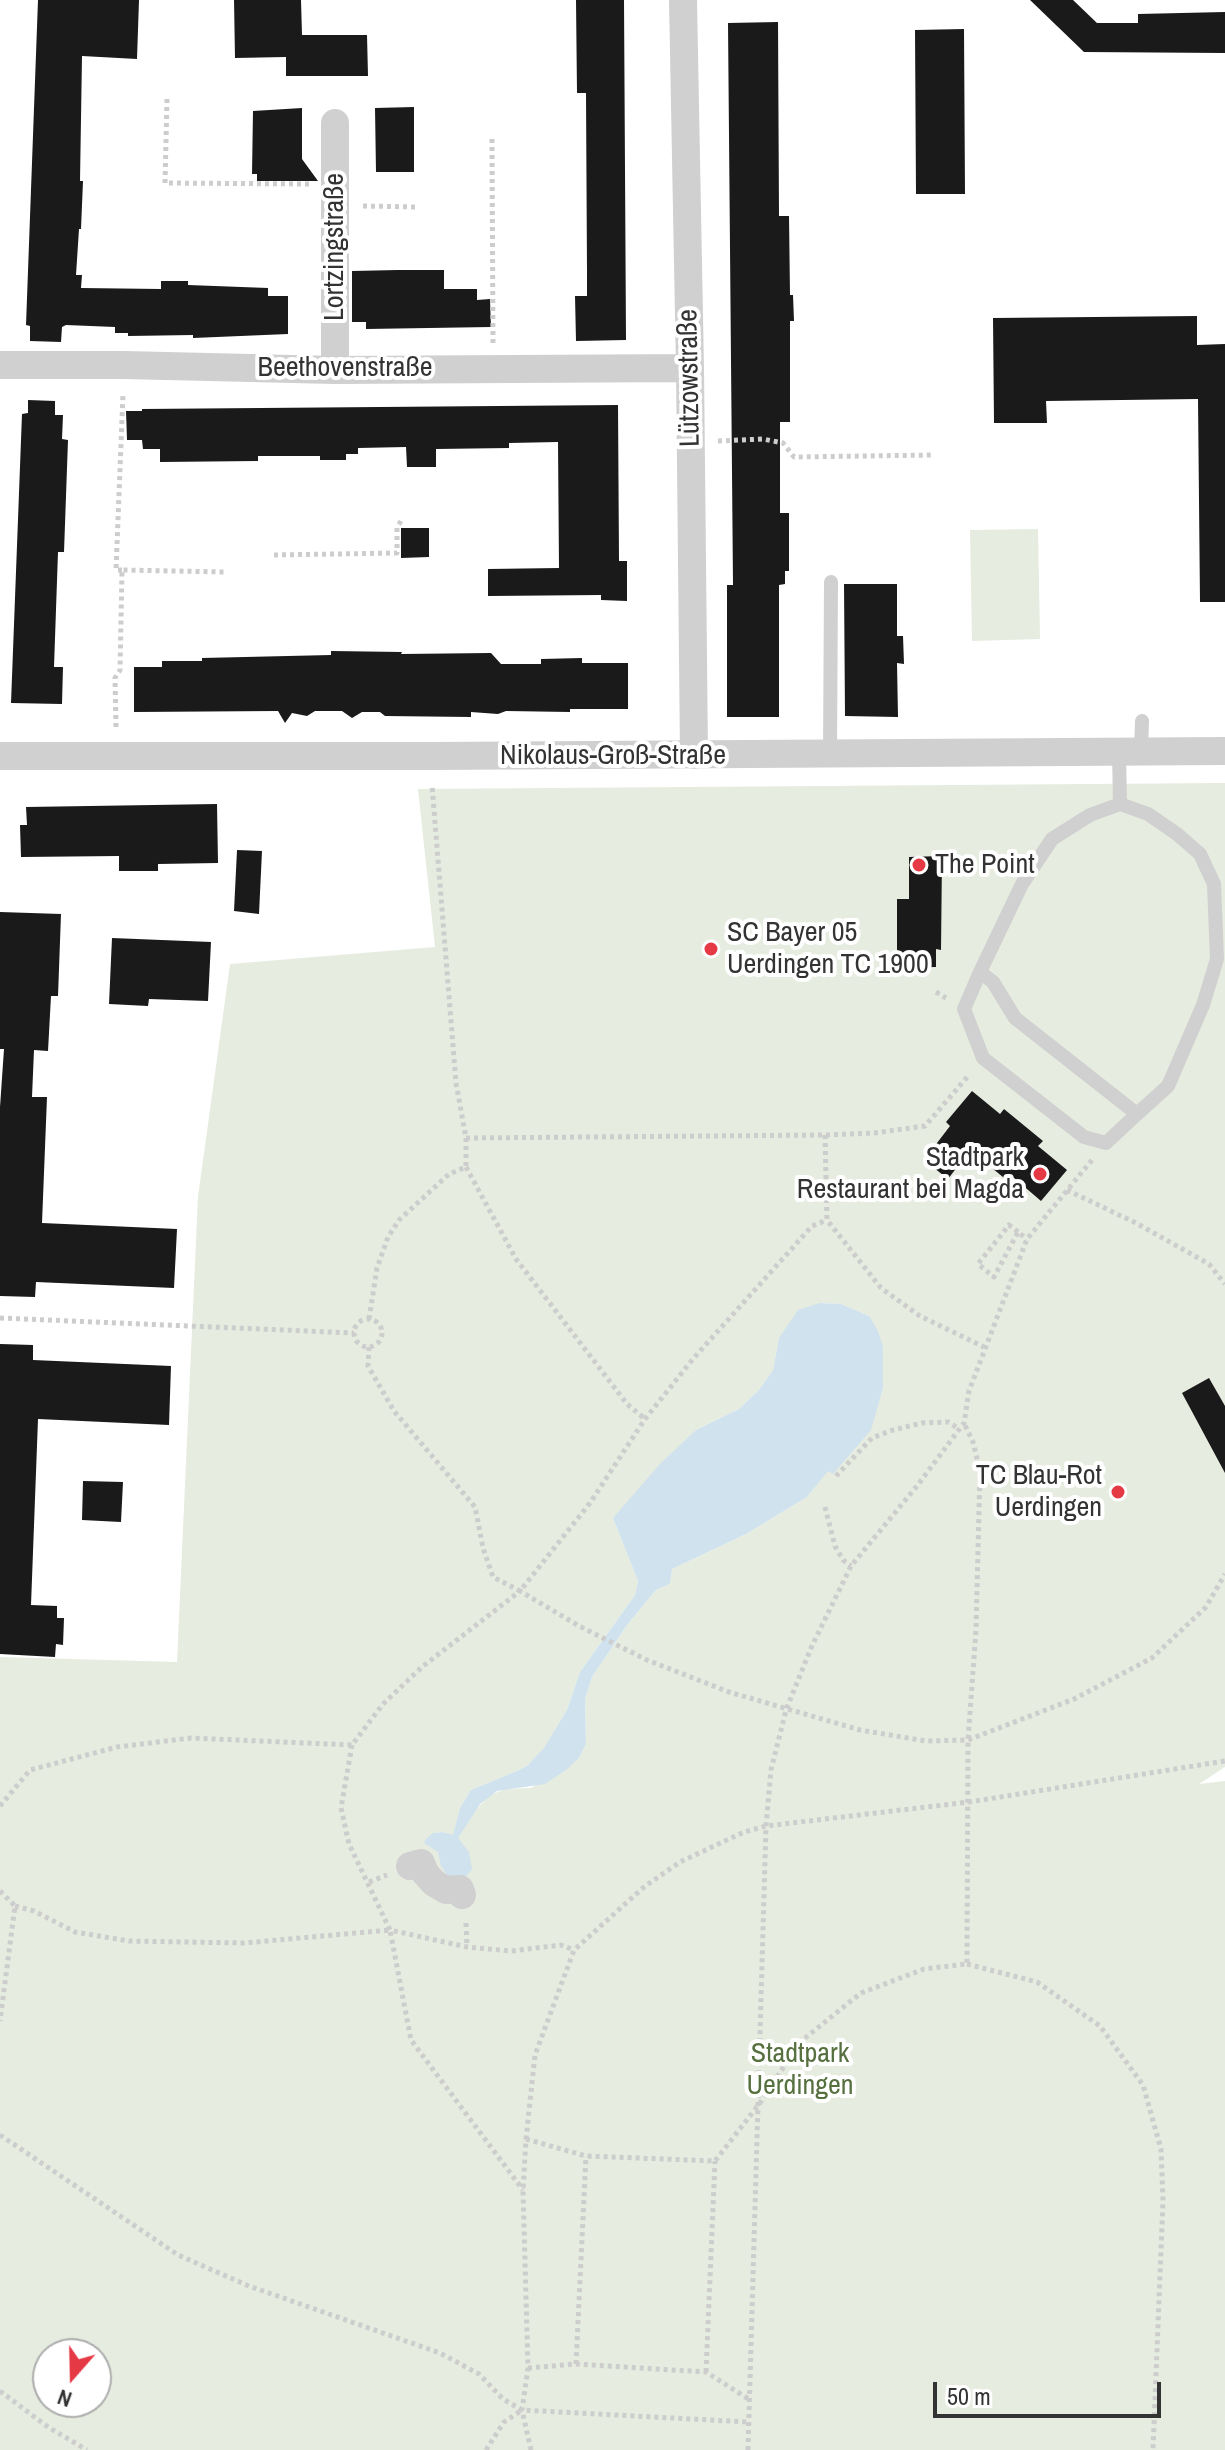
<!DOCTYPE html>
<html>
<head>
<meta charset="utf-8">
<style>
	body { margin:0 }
	#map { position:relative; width:1225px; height:2450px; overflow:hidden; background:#fff; font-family:"Archivo Narrow",sans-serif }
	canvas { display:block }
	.north { position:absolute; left:32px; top:2338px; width:80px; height:80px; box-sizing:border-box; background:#fff; border:2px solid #adadad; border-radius:50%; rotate:200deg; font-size:22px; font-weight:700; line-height:32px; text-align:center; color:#333 }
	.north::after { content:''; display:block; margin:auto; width:28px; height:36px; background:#e63946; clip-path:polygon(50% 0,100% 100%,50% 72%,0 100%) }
	.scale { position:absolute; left:933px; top:2382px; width:228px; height:36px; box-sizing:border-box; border:4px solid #333; border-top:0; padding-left:10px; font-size:24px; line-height:28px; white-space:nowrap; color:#333; -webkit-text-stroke:6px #fff; paint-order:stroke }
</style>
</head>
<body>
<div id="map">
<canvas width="1225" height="2450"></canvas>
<div class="north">N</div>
<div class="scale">50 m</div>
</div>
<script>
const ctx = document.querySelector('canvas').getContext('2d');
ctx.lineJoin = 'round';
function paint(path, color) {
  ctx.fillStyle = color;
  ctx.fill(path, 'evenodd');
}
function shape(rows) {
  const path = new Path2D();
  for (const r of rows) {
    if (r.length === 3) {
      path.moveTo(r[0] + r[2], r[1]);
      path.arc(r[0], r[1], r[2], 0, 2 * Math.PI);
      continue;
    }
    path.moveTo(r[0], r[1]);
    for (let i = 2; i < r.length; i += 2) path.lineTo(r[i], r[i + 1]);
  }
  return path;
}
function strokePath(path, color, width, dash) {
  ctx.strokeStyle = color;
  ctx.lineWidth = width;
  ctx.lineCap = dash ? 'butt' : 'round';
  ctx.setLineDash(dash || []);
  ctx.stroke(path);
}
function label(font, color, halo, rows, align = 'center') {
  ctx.font = font + ' "Archivo Narrow",sans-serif';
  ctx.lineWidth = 8;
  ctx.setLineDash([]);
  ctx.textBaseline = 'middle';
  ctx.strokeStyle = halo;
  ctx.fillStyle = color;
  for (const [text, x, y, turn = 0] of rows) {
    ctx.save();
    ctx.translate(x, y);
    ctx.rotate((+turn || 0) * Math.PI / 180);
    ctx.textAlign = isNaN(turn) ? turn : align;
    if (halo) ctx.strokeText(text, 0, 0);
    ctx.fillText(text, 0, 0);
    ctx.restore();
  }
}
const green = shape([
	[1038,529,1040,639,972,641,970,530],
	[1225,783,1225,1767,1199,1784,1225,1781,1225,2450,0,2450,0,1657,177,1662,198,1197,230,964,435,947,418,789],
	[1004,1109,1043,1141,1009,1181,970,1150],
	[820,1303,841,1304,869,1316,883,1388,870,1430,833,1473,828,1470,807,1497,746,1534,672,1569,670,1584,656,1590,627,1625,592,1677,585,1699,586,1744,579,1758,531,1788,506,1789,490,1795,475,1810,442,1861,438,1852,429,1845,433,1833,444,1832,453,1836,460,1808,471,1790,517,1771,527,1766,545,1748,567,1710,580,1672,635,1595,638,1581,613,1518,696,1430,739,1409,759,1390,773,1370,779,1338],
	[48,2354,96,2354,96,2402,48,2402]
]);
const water = shape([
	[820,1303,841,1304,869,1316,878,1331,883,1347,883,1388,871,1430,833,1474,828,1471,807,1497,746,1534,672,1569,670,1584,656,1590,627,1625,592,1677,585,1699,586,1744,579,1758,566,1770,545,1784,497,1791,480,1804,458,1838,469,1852,472,1869,466,1877,448,1876,441,1866,438,1852,424,1843,426,1839,433,1833,443,1832,453,1835,460,1808,471,1790,517,1771,527,1766,544,1748,567,1710,580,1672,635,1595,638,1581,613,1518,660,1464,696,1430,739,1409,759,1390,773,1370,779,1338,798,1310]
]);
const building = shape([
	[38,0,139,0,137,59,82,56,80,181,83,181,81,229,79,229,76,275,82,275,81,288,161,289,161,281,188,281,188,285,268,288,268,296,288,296,288,334,193,338,193,335,128,336,128,333,115,333,115,327,66,325,62,327,61,342,30,341,30,326,26,325],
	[234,0,301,0,302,35,367,35,368,76,286,76,286,57,235,58],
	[576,0,624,0,626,340,576,341,575,296,587,296,587,272,586,93,577,93],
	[1030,0,1073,0,1097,23,1138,23,1138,14,1225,12,1225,53,1084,52],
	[778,22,779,216,789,216,790,295,793,295,794,321,790,321,790,422,780,422,780,513,789,513,789,571,785,571,785,584,779,585,779,717,727,717,727,585,733,585,728,23],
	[964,29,965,194,916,194,915,30],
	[414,107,414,172,376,172,375,108],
	[302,108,302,159,318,181,257,181,257,174,252,174,253,111],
	[398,270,444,270,444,289,477,289,477,300,490,299,491,327,366,329,366,322,352,322,352,271],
	[1197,316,1197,345,1225,344,1225,602,1200,602,1198,399,1046,401,1047,423,994,423,993,318],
	[28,400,55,401,55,415,63,415,62,439,68,440,64,552,58,552,54,667,63,667,62,704,11,703,22,414,28,413],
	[618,405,619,561,627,561,627,601,601,600,601,595,488,596,488,569,559,568,558,442,509,443,509,448,436,449,436,467,407,467,406,447,358,448,358,454,346,454,346,460,320,460,320,456,258,456,258,461,160,462,160,449,143,449,142,440,127,440,126,411,142,411,142,409],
	[401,528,429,528,429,557,401,558],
	[844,584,897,584,897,636,903,636,904,664,897,663,898,717,845,716],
	[331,651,402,652,401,654,491,653,501,664,541,664,541,659,582,658,582,663,628,663,628,709,570,709,570,712,506,711,498,714,471,712,471,717,385,716,380,712,362,712,352,718,342,711,315,711,307,716,292,713,285,723,278,711,134,712,134,667,162,667,162,661,202,661,202,658,331,655],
	[217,804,218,863,158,864,158,871,119,871,119,856,21,857,20,825,27,825,26,807],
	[237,850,262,851,259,914,234,911],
	[942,856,941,950,936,949,936,967,897,968,897,899,909,899,909,857],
	[0,912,61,914,58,996,51,996,48,1051,34,1050,32,1097,47,1097,42,1223,177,1229,174,1288,36,1282,35,1297,0,1296,0,1107,4,1049,0,1049],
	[112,938,211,942,208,1001,149,999,148,1006,109,1004],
	[972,1091,1000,1114,1004,1109,1043,1141,1038,1146,1067,1170,1041,1201,1013,1177,1009,1182,970,1150,948,1179,924,1160,950,1126,946,1122],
	[0,1344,33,1345,33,1360,171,1366,169,1425,38,1419,31,1605,57,1606,57,1618,64,1618,63,1645,56,1644,55,1657,0,1654],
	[1209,1378,1225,1406,1225,1473,1182,1393],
	[83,1481,123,1482,121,1522,82,1520]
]);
const path = shape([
	[167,99,165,183,309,184],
	[492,139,493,344],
	[363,206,417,207],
	[718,441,763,439,783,443,794,457,934,455],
	[274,555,397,553,397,528,402,519],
	[122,570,116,570,123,394],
	[116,727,115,678,120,670,122,570,225,572],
	[936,992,946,998],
	[825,1135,827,1220,881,1288,920,1316,984,1347],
	[466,1138,825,1135,874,1133,925,1126,969,1075],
	[466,1167,516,1259,627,1404,645,1419],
	[1067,1190,1136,1223,1209,1264,1225,1284],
	[1018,1232,1009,1225,978,1264,994,1277,1018,1232,1027,1239],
	[0,1318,354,1333],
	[368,1333,14],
	[369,1319,377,1268,388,1237,399,1220,449,1174,466,1167,466,1138,456,1083,432,785],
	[369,1347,368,1366,394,1411,475,1507,483,1548,493,1577,520,1591,590,1503,645,1419,693,1359,812,1226,827,1220],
	[836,1476,872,1438,893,1430,922,1423,948,1422,958,1428],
	[825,1507,835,1546,843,1560,851,1566],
	[352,1745,341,1808,349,1844,390,1930,467,1947,511,1951,561,1945,574,1950],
	[0,1806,30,1770,117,1747,191,1738,352,1745,383,1704,422,1667,520,1591,579,1626,647,1660,729,1692,860,1730,926,1741,968,1740,1074,1699,1152,1658,1206,1607,1225,1574],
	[369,1882,387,1875],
	[0,1891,15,1906,0,2021],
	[15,1906,34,1911,75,1932,129,1941,244,1943,390,1930,411,2040,523,2190],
	[466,1923,467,1947],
	[967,1964,1037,1982,1100,2026,1143,2085,1161,2149,1163,2201,1153,2450],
	[0,2135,178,2255,249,2286,440,2353,479,2374,503,2399,522,2410,748,2422],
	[526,2139,586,2156,715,2161,760,2103,800,2042,861,1993,924,1969,967,1964,968,1740,976,1630,980,1471,973,1442,964,1423],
	[576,2364,586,2156],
	[528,2368,576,2364,706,2372,750,2400],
	[706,2372,715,2161],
	[0,2391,48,2427,87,2450],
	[486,2450,504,2422,522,2410],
	[531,2450,522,2410,528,2368,523,2191,526,2139,535,2055,574,1950,644,1887,680,1862,744,1832,766,1826,969,1802,1225,1761],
	[748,2450,766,1826,771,1770,786,1710,811,1648,851,1566,917,1486,964,1423,969,1391,1027,1239,1092,1160]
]);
const lane = shape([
	[1119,752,1120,804],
	[1141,752,1142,721],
	[830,754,831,582],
	[980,972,993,982,1015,1018,1137,1114,1168,1086,1203,1005,1217,959,1214,884,1200,854,1177,834,1148,814,1120,804,1090,815,1052,839,1022,884,980,972,964,1009,983,1058,1084,1137,1106,1143,1137,1114]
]);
const street = shape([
	[683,0,690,368,694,755],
	[335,123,335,370],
	[0,365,124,365,335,370,690,368],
	[0,756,431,756,1225,751],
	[410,1866,421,1863,425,1873,434,1883,446,1890,460,1889,462,1895]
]);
const markers = [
	[919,865,8,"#e63946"],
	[711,949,8,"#e63946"],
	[1040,1174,8,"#e63946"],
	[1118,1492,8,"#e63946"]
];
const streetNames = [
	["Lortzingstraße",335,247,-90],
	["Beethovenstraße",345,368],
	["Lützowstraße",690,378,-91],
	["Nikolaus-Groß-Straße",613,756]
];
const poiNames = [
	["The Point",935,865],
	["SC Bayer 05",727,933],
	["Uerdingen TC 1900",727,965],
	["Stadtpark",1024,1158,"right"],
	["Restaurant bei Magda",1024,1190,"right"],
	["TC Blau-Rot",1102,1476,"right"],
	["Uerdingen",1102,1508,"right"]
];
const parkNames = [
	["Stadtpark",800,2054],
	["Uerdingen",800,2086]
];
paint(green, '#e6ecdf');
paint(water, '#cfe2ee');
paint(building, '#1a1a1a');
strokePath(path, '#cdcdcd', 5, [4, 4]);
strokePath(lane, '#d0d0d0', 14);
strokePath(street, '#d0d0d0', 28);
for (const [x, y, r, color] of markers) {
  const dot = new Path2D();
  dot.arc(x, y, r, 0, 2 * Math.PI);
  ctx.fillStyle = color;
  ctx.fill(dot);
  strokePath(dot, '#fff', 3);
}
label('28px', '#333', '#fff', streetNames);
label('28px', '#333', '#fff', poiNames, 'left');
label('28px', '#56703f', '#fff', parkNames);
</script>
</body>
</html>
